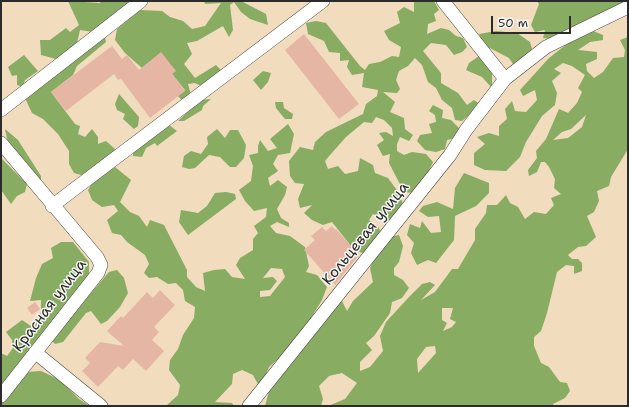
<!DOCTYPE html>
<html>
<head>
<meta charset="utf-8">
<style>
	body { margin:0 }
	#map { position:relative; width:629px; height:407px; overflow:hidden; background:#f1dcbe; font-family:"Shantell Sans",sans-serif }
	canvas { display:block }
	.frame { position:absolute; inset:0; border:2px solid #2b2b2b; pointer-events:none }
	.scale { position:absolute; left:491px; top:16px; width:80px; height:18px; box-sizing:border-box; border:2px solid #2b2b2b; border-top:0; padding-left:5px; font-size:12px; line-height:14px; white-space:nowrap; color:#2b2b2b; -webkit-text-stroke:3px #f6f6f2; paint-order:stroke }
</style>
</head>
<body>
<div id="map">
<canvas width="629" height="407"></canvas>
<div class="frame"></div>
<div class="scale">50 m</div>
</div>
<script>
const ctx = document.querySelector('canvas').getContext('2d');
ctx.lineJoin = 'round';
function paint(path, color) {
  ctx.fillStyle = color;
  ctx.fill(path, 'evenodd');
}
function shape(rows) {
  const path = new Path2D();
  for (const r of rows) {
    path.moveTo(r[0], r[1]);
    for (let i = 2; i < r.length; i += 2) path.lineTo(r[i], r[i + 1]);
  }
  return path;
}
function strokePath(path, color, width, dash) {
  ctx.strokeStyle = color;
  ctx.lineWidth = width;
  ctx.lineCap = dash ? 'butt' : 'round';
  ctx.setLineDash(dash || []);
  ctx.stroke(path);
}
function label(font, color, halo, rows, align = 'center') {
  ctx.font = font + ' "Shantell Sans",sans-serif';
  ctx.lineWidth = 3;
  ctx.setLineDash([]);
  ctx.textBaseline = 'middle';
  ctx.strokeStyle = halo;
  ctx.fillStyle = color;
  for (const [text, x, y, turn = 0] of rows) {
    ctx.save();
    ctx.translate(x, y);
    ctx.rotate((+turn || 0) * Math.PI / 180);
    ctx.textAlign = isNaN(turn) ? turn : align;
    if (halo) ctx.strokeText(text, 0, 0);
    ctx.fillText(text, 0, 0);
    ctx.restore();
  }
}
const forest = shape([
	[68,1,100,3,101,1,132,1,118,10,108,21,93,32,80,30,77,43,56,59,41,55,40,40,50,40,66,28,70,32,79,25],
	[204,1,241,1,266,14,268,25,250,19,241,12,234,2,230,5,233,30,229,37,223,26,197,41,187,43,192,54,184,64,195,78,216,65,221,70,203,87,195,83,188,84,191,95,183,101,178,96,185,90,172,74,161,53,142,68,125,53,115,40,117,29,140,10,162,11,170,17,183,21,192,29,205,26,221,3,205,4],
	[414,1,434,1,439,10,434,14,436,21,428,24,427,34,441,28,449,30,456,36,463,38,467,47,462,52,454,55,446,45,431,43,423,51,441,73,441,83,458,93,467,105,474,100,481,105,462,121,455,120,452,108,442,100,436,88,428,82,422,65,415,58,408,66,399,71,396,80,400,89,397,93,383,92,395,102,390,112,404,118,405,129,413,135,409,141,400,137,397,144,397,151,404,155,412,152,426,154,433,162,425,179,413,193,404,192,389,163,390,154,383,156,377,145,384,140,379,133,386,132,393,136,392,128,384,120,376,117,372,123,364,122,346,137,330,155,325,161,328,169,338,166,345,174,358,171,360,158,373,165,375,173,388,178,399,193,403,204,394,218,387,221,373,214,369,220,378,226,381,233,372,246,363,253,355,251,332,222,323,225,312,220,304,213,312,205,300,208,298,199,304,184,295,183,290,176,289,161,300,147,313,150,315,142,326,132,363,114,366,104,377,96,378,90,362,87,364,73,352,75,347,67,349,60,340,61,340,53,329,52,324,41,308,34,306,23,316,21,326,23,360,66,365,70,369,64,380,62,392,56,399,57,401,47,389,40,384,31,400,23,397,12,404,7,414,12],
	[537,1,625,1,616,8,554,39,543,38,545,30,535,32,531,25,539,4],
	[496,31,517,33,530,42,532,49,531,58,515,67,509,58,484,45,479,34],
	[593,31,603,35,603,40,590,42,578,50,597,52,597,59,586,64,587,71,594,78,603,72,613,58,624,57,625,50,620,40,628,37,628,149,611,177,609,186,597,191,599,201,594,212,587,216,596,237,586,246,578,247,568,255,572,259,578,259,582,263,582,271,574,274,574,266,566,265,557,272,547,313,541,331,534,337,534,346,541,363,549,367,560,382,567,383,570,391,565,398,553,404,554,406,328,406,345,399,357,383,342,373,329,376,319,386,323,399,321,406,265,406,269,391,330,310,342,301,347,311,353,301,373,282,370,268,377,252,389,237,399,235,403,246,399,262,394,268,394,275,403,280,409,288,402,298,392,302,390,313,374,336,366,343,372,350,360,362,360,371,370,367,383,351,380,336,386,322,409,297,422,284,430,282,435,285,421,300,435,292,452,269,458,269,475,240,475,229,486,213,487,205,497,205,506,195,510,203,518,207,525,219,534,212,546,214,554,205,551,198,561,194,554,188,555,179,549,167,545,162,541,162,537,172,529,176,528,170,537,158,536,151,546,139,559,109,568,113,577,103,582,92,578,88,585,75,572,66,563,63,554,69,561,73,552,81,557,93,555,105,542,116,526,142,520,157,506,171,485,170,474,165,474,153,485,144,477,137,489,133,499,136,499,126,507,119,505,109,512,101,515,111,526,112,537,100,535,90,523,96,520,90,549,58,576,37],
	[586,115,582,127,568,138,553,140,562,132,571,129],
	[442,308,453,308,450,319,456,322,452,327,443,331,447,323,442,320],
	[435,346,436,353,418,373,417,359,426,347],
	[105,37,106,42,77,66,73,75,51,92,75,124,80,126,78,134,85,137,92,129,98,137,98,144,106,141,115,149,112,156,91,172,81,175,74,173,69,164,69,151,58,134,43,119,32,113,25,98],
	[24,55,38,71,25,80,23,87,17,85,17,75,12,76,8,67],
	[479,56,492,72,492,88,482,77,466,70,469,63],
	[263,71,271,73,268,82,261,90,253,80],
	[119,94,139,117,138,126,134,129,123,119,125,114,117,110,115,104],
	[211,99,203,106,202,110,184,121,178,121,200,100],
	[275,102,283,102,284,108,293,114,292,119,285,119,276,108],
	[433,105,443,110,442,118,451,120,459,128,456,138,447,140,445,149,436,152,425,150,417,141,420,135,432,133,429,124,436,122,435,115,429,111],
	[288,124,294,134,290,153,278,155,273,164,278,171,268,178,270,186,278,180,287,187,285,195,277,209,281,218,289,223,289,227,277,222,270,226,276,233,290,236,305,247,309,266,306,272,317,275,327,287,322,300,301,334,287,351,269,367,264,379,259,386,253,375,242,370,233,374,232,384,215,402,232,403,234,406,166,406,178,395,180,385,169,370,170,360,178,349,183,335,194,318,195,307,185,301,183,290,176,283,168,284,157,277,149,278,144,273,149,264,145,255,127,242,121,235,112,233,107,220,118,211,114,205,102,207,92,200,88,190,94,180,115,167,131,180,120,202,130,212,139,216,147,227,150,220,164,225,187,270,187,277,196,287,205,291,203,273,214,270,225,269,232,277,245,279,236,265,240,258,253,250,253,239,258,233,254,226,266,217,267,208,254,211,245,201,239,190,251,181,253,166,249,155,258,153,258,146,260,140,268,151,277,148,270,139],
	[271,268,282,269,285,277,270,296,260,297,260,291,270,290,277,281,273,277,263,278],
	[169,125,177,131,157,146,155,143,146,148,142,157,133,156,133,152],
	[5,129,18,140,41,176,41,185,8,143],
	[217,129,225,138,230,130,238,130,246,145,244,158,236,167,230,167,220,157,209,155,195,168,189,169,182,167,184,156,191,151,201,154,208,144,207,137],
	[1,158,27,184,25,192,17,196,11,204,1,190],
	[464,173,489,183,489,193,476,206,455,216,454,240,436,263,428,260,417,265,411,253,414,243,407,235,410,224,420,228,422,221,431,233,441,232,439,216,428,217,419,211,423,206,437,202,453,209,455,188],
	[226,192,235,194,236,199,188,235,179,222,181,210,198,213,207,206,215,193],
	[61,242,73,242,89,262,89,275,1,389,1,353,7,356,13,348,12,340,6,332,22,320,31,326,36,321,41,312,41,300,30,301,36,278,42,264,53,258,51,248],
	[117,270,124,278,128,293,120,307,107,321,101,324,91,311,86,313,63,342,55,344,51,340,109,272],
	[41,371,60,380,79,399,90,406,1,406,1,403,13,386,27,372]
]);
const building = shape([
	[304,34,359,104,339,119,285,50],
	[112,46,122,59,127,55,139,70,161,52,176,71,172,74,185,91,150,118,121,79,118,80,114,74,66,111,51,92],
	[332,226,335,230,336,229,359,255,335,285,304,250,315,240,311,236,322,227,326,231],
	[160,290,175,305,154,327,159,332,152,340,164,351,146,371,133,359,123,370,118,366,98,387,82,371,90,363,85,358,100,342,124,346,107,331,121,316,123,318,147,292,153,298],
	[35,302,40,309,32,315,27,308]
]);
const minor = shape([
	[443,1,505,79],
	[1,110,141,1],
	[1,143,97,257,101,265,98,273,1,396],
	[52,206,323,1],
	[36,353,101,406],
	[249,406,450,155,466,130,505,79,546,47,628,7]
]);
const streetNames = [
	["Кольцевая улица",366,234,-51],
	["Красная улица",50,306,-53]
];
paint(forest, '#87ac62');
paint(building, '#e5b6a3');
strokePath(minor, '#494641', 14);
strokePath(minor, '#fff', 13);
label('15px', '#2b2b2b', '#f6f6f2', streetNames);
</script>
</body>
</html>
